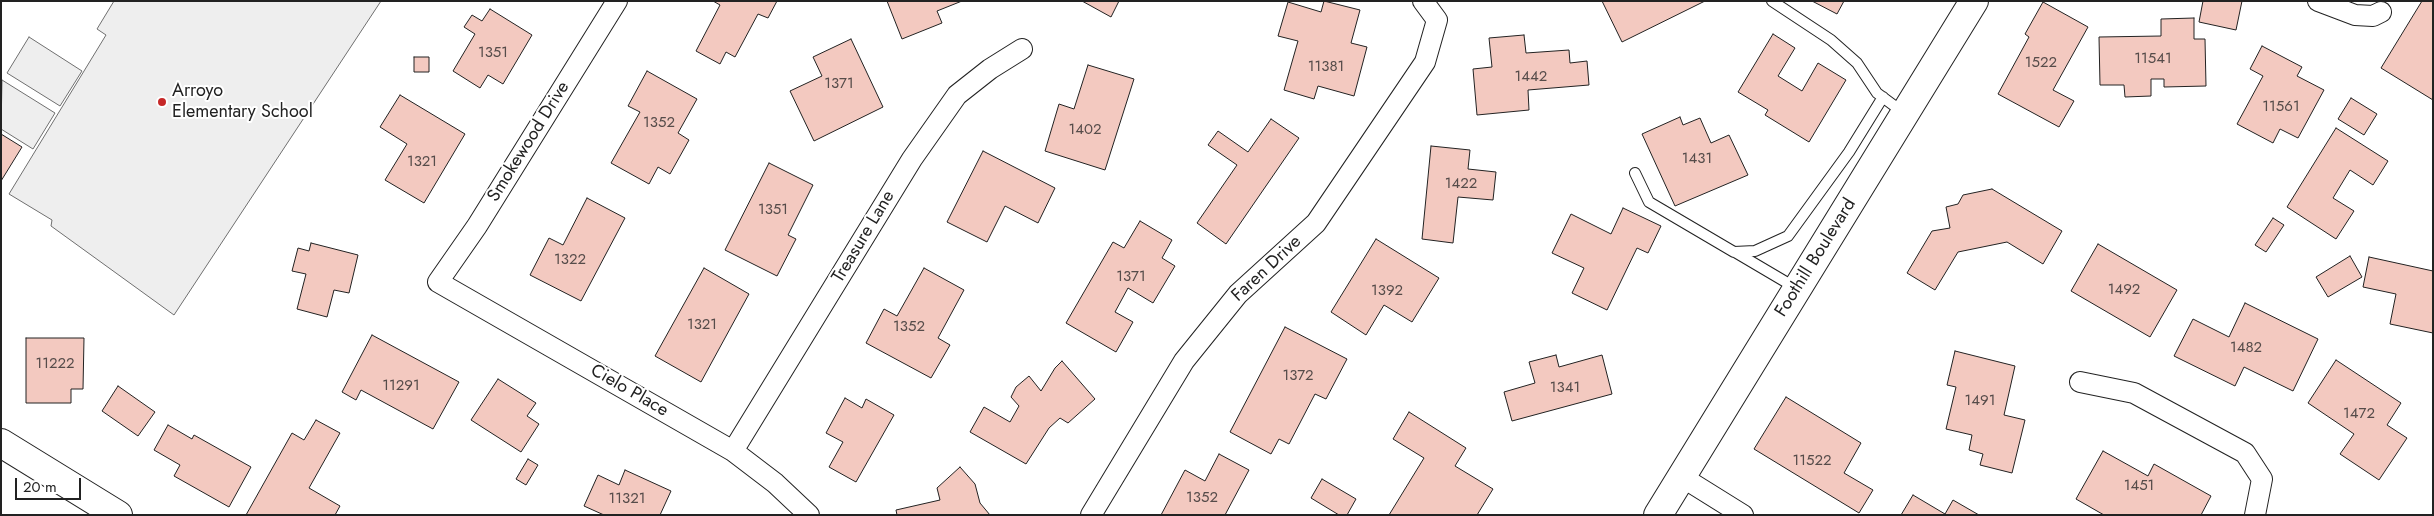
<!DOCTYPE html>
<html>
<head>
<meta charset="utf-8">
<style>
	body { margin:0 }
	#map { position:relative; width:2434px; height:516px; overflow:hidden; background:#fff; font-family:Jost,sans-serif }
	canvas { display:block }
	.frame { position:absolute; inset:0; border:2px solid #222; pointer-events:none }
	.scale { position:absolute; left:15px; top:478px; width:66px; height:22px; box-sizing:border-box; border:2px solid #222; border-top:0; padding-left:6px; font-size:15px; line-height:18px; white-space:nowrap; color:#222; -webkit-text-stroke:4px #fff; paint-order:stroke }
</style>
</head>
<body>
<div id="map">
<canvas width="2434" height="516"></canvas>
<div class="frame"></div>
<div class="scale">20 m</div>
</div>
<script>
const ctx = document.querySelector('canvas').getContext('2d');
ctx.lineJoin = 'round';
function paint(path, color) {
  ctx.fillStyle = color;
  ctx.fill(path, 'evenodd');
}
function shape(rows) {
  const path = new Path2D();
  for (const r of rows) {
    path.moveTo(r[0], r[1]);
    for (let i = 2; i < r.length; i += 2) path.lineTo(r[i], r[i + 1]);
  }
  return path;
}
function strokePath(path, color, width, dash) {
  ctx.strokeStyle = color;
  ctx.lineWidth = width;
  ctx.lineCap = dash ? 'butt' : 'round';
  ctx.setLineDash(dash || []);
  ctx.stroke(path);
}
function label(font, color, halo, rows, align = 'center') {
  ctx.font = font + ' Jost,sans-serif';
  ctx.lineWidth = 4;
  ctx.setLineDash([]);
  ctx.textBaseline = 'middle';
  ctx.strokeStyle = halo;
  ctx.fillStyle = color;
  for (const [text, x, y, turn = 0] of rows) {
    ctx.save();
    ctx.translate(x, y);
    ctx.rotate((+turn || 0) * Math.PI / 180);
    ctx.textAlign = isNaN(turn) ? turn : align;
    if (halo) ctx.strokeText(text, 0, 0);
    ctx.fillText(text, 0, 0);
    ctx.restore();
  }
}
const green = shape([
	[114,1,381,1,174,315,51,226,52,220,9,194,106,35,97,29,114,1],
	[29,37,82,71,60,106,7,73,29,37],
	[2,80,55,113,33,149,1,129,2,80]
]);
const building = shape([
	[713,1,777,1,768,18,758,14,735,57,726,52,720,64,696,51,720,5,713,1],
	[887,1,962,1,937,11,942,23,902,39,887,1],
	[1082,1,1119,1,1111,17,1082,1],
	[1324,1,1360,10,1351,43,1367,47,1354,96,1318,86,1314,99,1284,90,1298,41,1278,36,1288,2,1321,12,1324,1],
	[1602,1,1705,1,1622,42,1602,1],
	[1812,1,1844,1,1837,14,1812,1],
	[2203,1,2242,1,2236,30,2199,22,2203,1],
	[2422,1,2433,1,2433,100,2381,68,2422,1],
	[2043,2,2088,27,2053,90,2074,101,2059,127,1998,94,2029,37,2025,34,2043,2],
	[490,9,532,35,503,84,488,75,480,88,453,71,475,34,464,27,472,15,482,21,490,9],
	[2194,18,2194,39,2205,39,2206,86,2164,87,2164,79,2151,79,2151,96,2125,97,2124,85,2100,85,2099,37,2161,36,2161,19,2194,18],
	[1773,34,1795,48,1778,76,1802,91,1818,63,1846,80,1809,142,1765,115,1768,110,1738,92,1773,34],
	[1524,35,1526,53,1569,50,1570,63,1587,61,1589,85,1528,90,1529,110,1477,115,1473,69,1492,67,1489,38,1524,35],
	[851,39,883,107,814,141,790,91,822,76,813,57,851,39],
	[2262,46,2302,67,2297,76,2324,90,2298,138,2280,129,2273,143,2237,124,2263,76,2250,69,2262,46],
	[414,57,429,57,429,72,414,72,414,57],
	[1088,65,1134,79,1105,170,1045,151,1059,104,1074,109,1088,65],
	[647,71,697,99,678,133,689,140,670,174,658,167,649,184,611,163,640,112,628,106,647,71],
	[400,95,465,134,424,203,385,180,407,144,380,127,400,95],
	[2351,98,2377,114,2364,135,2338,119,2351,98],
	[1680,117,1683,125,1700,118,1711,143,1729,135,1748,175,1675,206,1642,134,1680,117],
	[1271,119,1299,138,1226,244,1197,223,1237,165,1208,145,1218,131,1248,152,1271,119],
	[2336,128,2388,161,2373,185,2350,170,2333,198,2354,211,2336,239,2287,207,2336,128],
	[1,134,22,147,1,181,1,134],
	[1431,146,1470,150,1468,169,1496,172,1493,200,1458,197,1453,243,1422,239,1431,146],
	[983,151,1055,188,1038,223,1005,206,987,242,947,222,983,151],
	[769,163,813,185,788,235,796,239,777,276,725,250,769,163],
	[1992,189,2062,231,2043,264,2007,242,1958,252,1935,290,1907,273,1932,231,1950,228,1946,207,1958,204,1963,195,1992,189],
	[587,198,625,218,581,301,530,275,549,238,563,245,587,198],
	[1623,208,1661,226,1648,253,1637,248,1607,310,1572,293,1584,268,1552,253,1571,214,1611,234,1623,208],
	[2273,218,2284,225,2266,252,2255,245,2273,218],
	[1140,221,1172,240,1162,258,1175,266,1153,303,1128,288,1115,312,1133,322,1116,352,1066,323,1113,242,1124,248,1140,221],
	[1376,239,1439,278,1412,322,1384,305,1366,335,1331,312,1376,239],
	[311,243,358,255,349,293,334,290,327,317,297,309,306,274,292,271,298,248,309,251,311,243],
	[2098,244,2177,290,2150,337,2071,291,2098,244],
	[2350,256,2362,277,2328,297,2316,277,2350,256],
	[2369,257,2433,271,2433,333,2390,324,2396,294,2363,287,2369,257],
	[704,268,749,294,701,382,655,356,704,268],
	[924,268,964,290,938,338,950,345,931,378,866,343,884,309,897,316,924,268],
	[2245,303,2318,339,2293,391,2244,367,2235,386,2174,356,2193,319,2229,337,2245,303],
	[1285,327,1347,359,1326,399,1315,394,1289,444,1279,439,1271,454,1230,432,1285,327],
	[372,335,459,382,433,429,361,390,356,400,342,392,372,335],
	[26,338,84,338,83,389,71,389,71,403,26,403,26,338],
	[1955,351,2015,366,2004,415,2025,420,2012,473,1980,465,1983,454,1969,450,1972,435,1946,429,1956,387,1947,385,1955,351],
	[1556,355,1559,367,1602,355,1612,394,1512,421,1504,392,1535,383,1529,362,1556,355],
	[2336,360,2401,403,2387,425,2407,438,2379,480,2340,454,2354,434,2308,403,2336,360],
	[1062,361,1095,399,1068,423,1060,418,1049,428,1026,464,970,432,984,407,1010,422,1019,406,1011,397,1016,387,1029,376,1041,391,1055,368,1062,361],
	[498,379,536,403,527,416,539,424,521,452,471,420,498,379],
	[118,386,155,412,138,436,102,411,118,386],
	[1786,397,1861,443,1844,473,1873,490,1859,513,1754,449,1786,397],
	[845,398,862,408,866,399,894,415,856,482,829,467,843,442,826,433,845,398],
	[1409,412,1466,448,1455,466,1493,489,1477,515,1389,515,1424,458,1393,439,1409,412],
	[316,420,340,433,309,488,340,506,335,515,246,515,292,433,304,440,316,420],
	[168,425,192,439,194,435,251,467,229,507,174,476,180,465,154,450,168,425],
	[2103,451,2148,476,2154,464,2211,496,2201,515,2104,515,2076,499,2103,451],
	[1219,454,1249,470,1225,515,1161,515,1185,470,1205,481,1219,454],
	[528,459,538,465,526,485,516,479,528,459],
	[960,467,975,484,980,503,990,515,897,515,896,510,940,500,937,488,960,467],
	[625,470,671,491,660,515,604,515,584,506,598,475,619,485,625,470],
	[1322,479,1356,499,1347,515,1339,515,1311,498,1322,479],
	[1913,495,1945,514,1953,500,1979,515,1901,515,1913,495]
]);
const lane = shape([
	[1772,1,1831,40,1857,63,1877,93,1904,113],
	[1635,173,1649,202,1734,252,1755,251,1788,236,1849,152,1883,97],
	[1735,252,1796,288]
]);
const street = shape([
	[617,1,477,226,438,282,733,451,775,483,809,515],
	[2318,1,2355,15,2373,16,2381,12],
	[2080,382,2134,393,2245,453,2262,479,2255,515],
	[733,451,912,159,957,95,990,69,1022,49],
	[1682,477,1743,515],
	[1091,515,1184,361,1238,294,1316,223,1425,62,1437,20,1423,1]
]);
const secondary = shape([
	[1,443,118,515],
	[1658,515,1974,1]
]);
const markers = [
	[162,102,5,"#c62828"]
];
const numberNames = [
	["1351",493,53],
	["11541",2153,59],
	["1522",2041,63],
	["11381",1326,67],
	["1442",1531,77],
	["1371",839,84],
	["11561",2281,107],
	["1352",659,123],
	["1402",1085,130],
	["1431",1697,159],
	["1321",422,162],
	["1422",1461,184],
	["1351",773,210],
	["1322",570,260],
	["1371",1131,277],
	["1492",2124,290],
	["1392",1387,291],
	["1321",702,325],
	["1352",909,327],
	["1482",2246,348],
	["11222",55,364],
	["1372",1298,376],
	["11291",401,386],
	["1341",1565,388],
	["1491",1980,401],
	["1472",2359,414],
	["11522",1812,461],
	["1451",2139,486],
	["1352",1202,498],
	["11321",627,499]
];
const poiNames = [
	["Arroyo",172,92],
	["Elementary School",172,113]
];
const streetNames = [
	["Smokewood Drive",529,142,-58],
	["Treasure Lane",864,237,-59],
	["Foothill Boulevard",1816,258,-58],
	["Faren Drive",1267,269,-43],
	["Cielo Place",629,391,30]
];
paint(green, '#eee');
strokePath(green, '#6f6f6f', 1);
paint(building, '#f3c9c0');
strokePath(building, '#222', 1);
strokePath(lane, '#222', 12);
strokePath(street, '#222', 22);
strokePath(secondary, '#222', 30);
strokePath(lane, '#fff', 10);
strokePath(street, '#fff', 20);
strokePath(secondary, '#fff', 28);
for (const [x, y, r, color] of markers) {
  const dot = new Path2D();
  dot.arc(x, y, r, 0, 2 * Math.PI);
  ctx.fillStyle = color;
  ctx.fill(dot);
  strokePath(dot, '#fff', 2);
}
label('15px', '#564c4a', null, numberNames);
label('18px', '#222', '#fff', poiNames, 'left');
label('18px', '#222', '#fff', streetNames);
</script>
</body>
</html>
